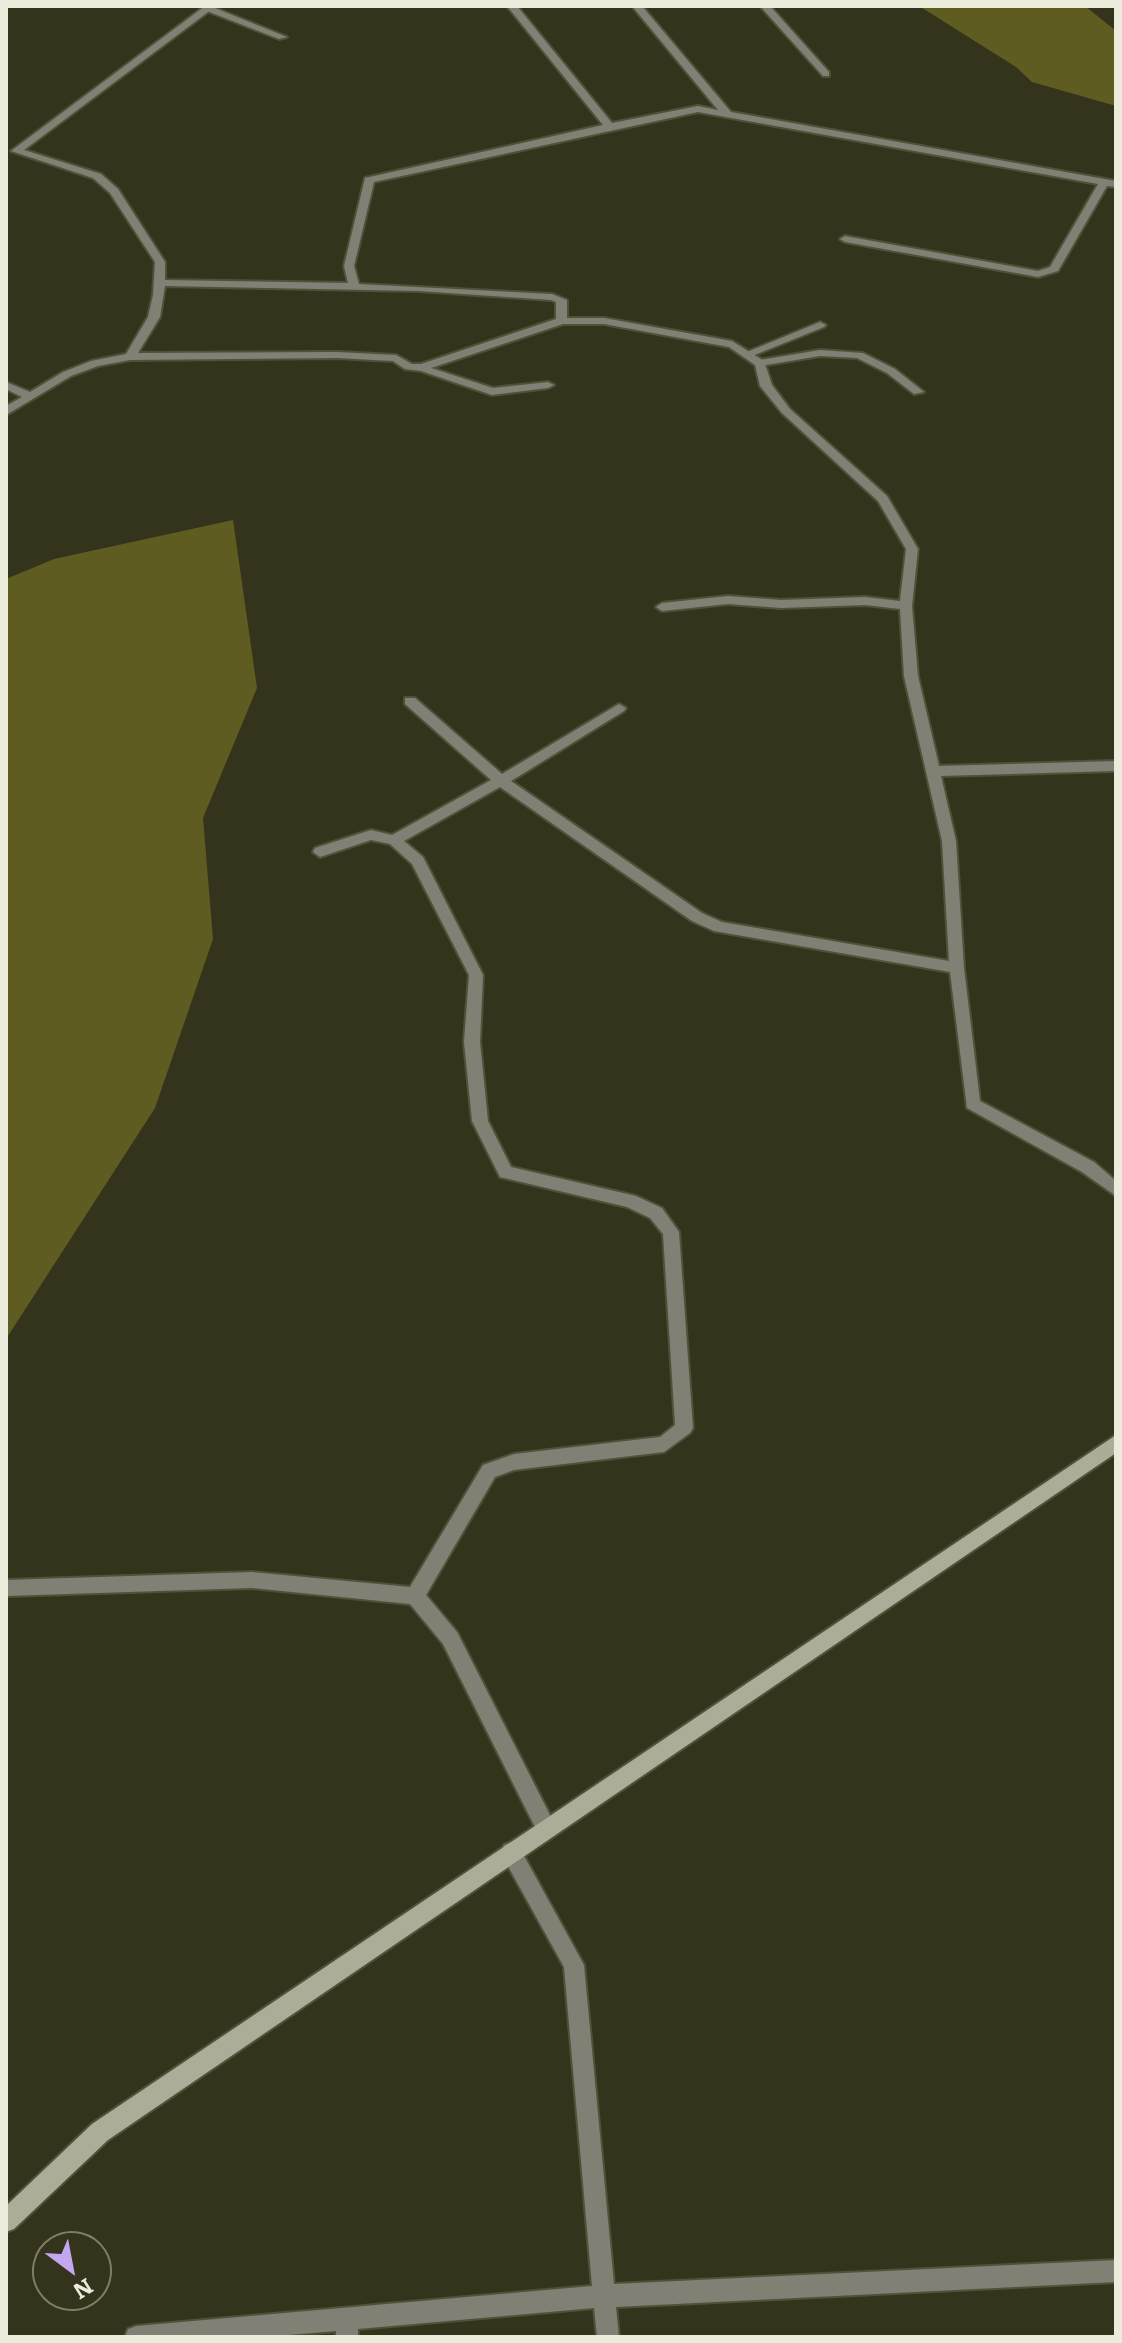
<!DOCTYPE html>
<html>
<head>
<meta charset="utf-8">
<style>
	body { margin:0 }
	#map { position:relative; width:1122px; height:2343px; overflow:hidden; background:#34331b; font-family:Literata,serif }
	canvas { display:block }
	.frame { position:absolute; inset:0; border:8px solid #ececdd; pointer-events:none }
	.north { position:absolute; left:32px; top:2231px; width:80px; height:80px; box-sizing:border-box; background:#34331b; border:2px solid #7e7d69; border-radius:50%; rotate:148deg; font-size:22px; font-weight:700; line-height:32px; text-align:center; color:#ececdd }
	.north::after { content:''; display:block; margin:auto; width:28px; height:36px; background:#c4a7f1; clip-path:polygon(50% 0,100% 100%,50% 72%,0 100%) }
</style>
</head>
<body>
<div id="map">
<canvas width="1122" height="2343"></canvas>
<div class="frame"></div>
<div class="north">N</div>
</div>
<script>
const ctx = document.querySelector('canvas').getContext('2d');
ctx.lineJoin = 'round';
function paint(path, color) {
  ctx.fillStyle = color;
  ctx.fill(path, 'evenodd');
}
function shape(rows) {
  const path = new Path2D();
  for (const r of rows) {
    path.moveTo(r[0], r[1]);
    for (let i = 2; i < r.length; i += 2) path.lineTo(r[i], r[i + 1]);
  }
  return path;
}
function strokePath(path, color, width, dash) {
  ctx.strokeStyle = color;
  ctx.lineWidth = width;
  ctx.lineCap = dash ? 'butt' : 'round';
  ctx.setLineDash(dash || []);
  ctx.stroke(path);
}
const green = shape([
	[919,6,1085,6,1116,31,1116,106,1032,82,1016,67],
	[233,520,257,688,203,818,213,939,155,1108,6,1339,6,579,54,559]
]);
const lane = shape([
	[204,6,210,6,287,37,279,39,204,10,204,6],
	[820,322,826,325,824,327,752,356,742,354,820,322],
	[820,350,863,353,895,369,924,392,914,394,887,373,857,358,820,356,760,366,754,363,760,360,820,350],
	[422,365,493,388,548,382,554,385,548,388,492,395,418,370,418,366,422,365]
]);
const street = shape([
	[205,6,216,6,24,150,101,174,118,189,165,262,165,280,348,283,344,266,365,178,603,125,507,6,517,6,612,123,698,106,718,110,632,6,642,6,731,112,1116,181,1116,187,1107,186,1058,271,1038,277,845,242,840,239,845,236,1038,271,1050,267,1098,184,698,112,374,182,354,266,359,284,552,294,567,300,567,318,604,318,732,341,764,361,772,385,790,409,887,496,918,549,912,606,918,676,939,766,1116,761,1116,771,941,776,956,841,964,968,980,1101,1094,1162,1116,1181,1116,1196,1082,1172,967,1108,950,972,714,931,692,921,500,787,404,841,423,857,483,975,480,1042,488,1121,511,1167,636,1196,662,1208,679,1232,693,1428,690,1433,664,1452,514,1470,495,1477,426,1595,457,1632,553,1821,556,1828,553,1835,546,1838,539,1835,443,1644,410,1604,252,1588,6,1596,6,1580,252,1572,410,1587,483,1465,514,1454,660,1437,675,1425,663,1234,650,1218,627,1207,500,1177,472,1121,464,1042,469,975,412,864,390,844,371,840,320,857,313,852,315,848,371,830,392,835,491,780,405,704,405,698,415,698,502,774,619,704,626,708,624,711,511,781,702,913,722,922,949,961,942,841,904,676,900,609,865,605,781,608,728,604,662,611,656,607,662,603,728,596,781,600,865,597,900,601,906,549,878,501,782,413,760,386,755,365,729,347,604,324,563,324,422,371,405,369,393,361,337,358,130,360,98,366,71,376,6,415,6,406,22,397,6,389,6,382,30,392,63,372,91,361,126,354,148,317,153,295,155,262,110,193,93,178,11,151,205,6],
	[165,286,418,291,551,300,556,302,556,319,421,364,412,364,396,355,337,352,138,353,160,317,165,286],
	[760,6,770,6,829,72,829,76,823,76,760,6],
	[511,1842,518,1845,584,1965,614,2284,1116,2260,1116,2282,616,2307,619,2337,597,2337,594,2308,358,2329,358,2337,336,2337,336,2331,265,2337,125,2337,128,2329,136,2326,592,2286,564,1967,504,1859,501,1852,504,1845,511,1842]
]);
const secondary = shape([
	[1116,1435,1116,1453,108,2140,14,2229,6,2232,6,2206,92,2124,1116,1435]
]);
paint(green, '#5f5c22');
strokePath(lane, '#51513a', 4);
strokePath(street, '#51513a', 4);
strokePath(secondary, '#51513a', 4);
paint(lane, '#808074');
paint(street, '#808074');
paint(secondary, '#acac99');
</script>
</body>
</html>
